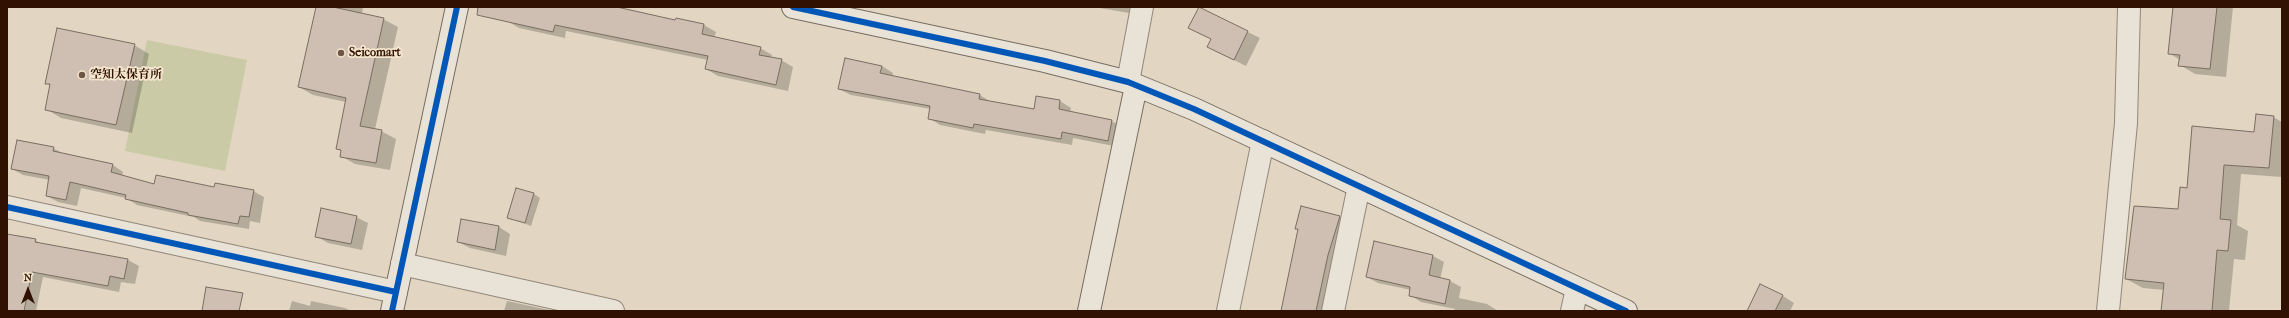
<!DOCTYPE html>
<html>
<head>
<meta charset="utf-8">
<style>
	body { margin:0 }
	#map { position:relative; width:2289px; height:318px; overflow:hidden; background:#e2d6c2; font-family:"IM FELL French Canon",serif }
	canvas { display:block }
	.frame { position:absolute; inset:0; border:8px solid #311202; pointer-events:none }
	.north { position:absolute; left:8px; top:270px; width:40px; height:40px; -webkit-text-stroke:3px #f5e7cf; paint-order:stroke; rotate:0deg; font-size:11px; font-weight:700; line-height:16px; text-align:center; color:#311202 }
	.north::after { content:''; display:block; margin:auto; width:14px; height:18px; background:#311202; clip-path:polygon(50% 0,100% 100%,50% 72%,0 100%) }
</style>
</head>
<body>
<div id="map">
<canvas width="2289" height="318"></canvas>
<div class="frame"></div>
<div class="north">N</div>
</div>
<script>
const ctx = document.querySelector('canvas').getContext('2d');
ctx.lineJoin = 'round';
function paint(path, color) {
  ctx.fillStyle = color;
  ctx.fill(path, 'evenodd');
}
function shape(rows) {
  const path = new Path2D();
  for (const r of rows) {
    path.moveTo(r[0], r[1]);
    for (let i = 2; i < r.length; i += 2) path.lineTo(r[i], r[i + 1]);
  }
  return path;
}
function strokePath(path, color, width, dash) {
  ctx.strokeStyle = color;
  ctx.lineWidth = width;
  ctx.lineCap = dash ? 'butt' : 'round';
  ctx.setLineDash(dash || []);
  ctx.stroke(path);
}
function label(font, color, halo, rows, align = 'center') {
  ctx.font = font + ' "IM FELL French Canon","Noto Serif JP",serif';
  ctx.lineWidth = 3.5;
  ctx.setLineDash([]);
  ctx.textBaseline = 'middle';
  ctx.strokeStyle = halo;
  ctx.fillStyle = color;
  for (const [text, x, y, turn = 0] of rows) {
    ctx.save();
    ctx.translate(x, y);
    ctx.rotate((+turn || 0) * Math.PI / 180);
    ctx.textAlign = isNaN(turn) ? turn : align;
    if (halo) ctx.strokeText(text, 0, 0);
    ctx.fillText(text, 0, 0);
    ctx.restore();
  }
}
const green = shape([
	[147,40,247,60,225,171,125,151]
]);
const shadow = shape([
	[318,7,363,7,362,14,383,19,398,27,375,129,381,131,396,139,390,170,355,164,341,156,342,151,337,149,346,102,313,95,299,87],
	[510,7,610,7,676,21,677,19,704,25,716,32,714,38,760,48,772,55,771,58,781,60,793,67,788,91,718,76,706,69,708,60,566,31,565,38,519,28,507,21],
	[1094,7,1130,7,1129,13],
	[2174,7,2233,7,2226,77,2195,74,2180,65,2180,60,2169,53],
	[1199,8,1260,38,1246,66,1220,53,1212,39,1190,28],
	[134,45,149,54,132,133,61,118,46,109,51,86,46,83],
	[882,66,893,73,892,77,980,95,991,102,1035,110,1037,97,1060,101,1071,108,1070,113,1111,121,1123,127,1119,147,1073,138,1072,145,986,130,985,134,940,125,929,118,931,109,851,95,839,89],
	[2273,117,2282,122,2282,177,2241,174,2237,225,2248,231,2245,260,2234,259,2229,311,2162,311,2164,290,2143,288,2126,279,2179,210,2188,189],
	[53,148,64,154,113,165,123,172,122,177,155,185,253,191,264,197,260,223,250,221,249,229,200,221,194,217,137,205,126,198,81,188,77,206,58,202,47,196,50,180,23,175,12,169],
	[534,194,540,198,531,226,508,217],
	[356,217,368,223,362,250,328,243,316,236],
	[1339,217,1350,223,1329,311,1283,311,1299,229,1297,228],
	[499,227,510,234,506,256,470,248,458,242],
	[7,235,35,240,43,245,128,260,139,266,135,284,121,282,119,292,43,277,36,311,7,311],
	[1433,256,1444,262,1440,279,1450,281,1461,287,1459,298,1487,304,1498,311,1454,311,1455,309,1421,302,1410,295,1411,290,1378,283,1367,277],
	[1783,296,1794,303,1790,311,1754,311],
	[292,301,310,306,311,301,345,308,351,311,289,311],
	[507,301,554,311,504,311]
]);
const building = shape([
	[316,7,333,7,384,18,360,126,382,130,376,163,340,157,341,150,336,149,346,98,298,87,316,7],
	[478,7,617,7,675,20,676,18,704,24,702,34,761,47,759,55,782,59,776,85,705,69,708,56,555,25,553,32,477,15,478,7],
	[1199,7,1248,31,1234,60,1207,47,1211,39,1188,28,1199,7],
	[2173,7,2217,7,2210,69,2178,66,2180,55,2168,54,2173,7],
	[57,28,135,44,116,125,45,110,50,84,45,84,57,28],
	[845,58,882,66,880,73,980,94,979,99,1034,109,1036,96,1060,100,1059,109,1112,120,1108,141,1062,132,1061,139,974,124,973,128,928,119,930,106,838,89,845,58],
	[2256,114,2274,116,2269,168,2224,165,2220,219,2231,220,2228,251,2217,250,2212,311,2161,311,2164,283,2125,279,2134,206,2178,209,2180,187,2187,188,2192,126,2254,132,2256,114],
	[17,140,54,147,53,151,113,164,111,172,154,184,156,175,214,187,215,183,254,190,249,217,240,216,238,224,188,215,188,213,125,199,126,195,70,182,66,200,46,196,49,176,11,169,17,140],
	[516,188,534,193,525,223,507,218,516,188],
	[1301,206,1340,216,1328,255,1316,311,1281,311,1298,229,1295,229,1301,206],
	[321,208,357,216,351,244,315,237,321,208],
	[461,219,499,226,495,250,457,242,461,219],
	[7,234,36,239,35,242,128,259,124,279,110,276,108,286,32,272,24,311,7,311,7,234],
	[1374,241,1433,255,1429,275,1450,280,1445,304,1409,296,1410,287,1366,277,1374,241],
	[1760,284,1783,295,1775,311,1747,311,1760,284],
	[206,287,243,293,239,311,202,311,206,287]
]);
const street = shape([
	[1128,82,1142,7],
	[7,207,396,292],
	[402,264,613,311],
	[1228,311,1263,141],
	[1333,311,1359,186],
	[1572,311,1577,289],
	[2108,311,2126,123,2129,7]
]);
const secondary = shape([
	[793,7,1045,61,1128,82,1194,109,1626,311],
	[392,311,457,7],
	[1089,311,1136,86]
]);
const cycleway = shape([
	[793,7,1045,61,1128,82,1194,109,1626,311],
	[7,207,396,292],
	[392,311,457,7]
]);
const markers = [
	[341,53,4,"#6f5745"],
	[82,75,4,"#6f5745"]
];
const poiNames = [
	["Seicomart",349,53],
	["空知太保育所",90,75]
];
paint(green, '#cacaa6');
paint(shadow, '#0003');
paint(building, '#cfbfb3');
strokePath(building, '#786d61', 1);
strokePath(street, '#92877a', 24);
strokePath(secondary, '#786d61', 24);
strokePath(street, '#e8e2d7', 22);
strokePath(secondary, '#e8e2d7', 22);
strokePath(cycleway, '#0057b8', 6);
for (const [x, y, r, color] of markers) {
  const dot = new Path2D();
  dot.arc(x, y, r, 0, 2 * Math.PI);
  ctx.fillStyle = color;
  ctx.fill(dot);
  strokePath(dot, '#f5e7cf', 1.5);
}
label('bold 12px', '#311202', '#f5e7cf', poiNames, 'left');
</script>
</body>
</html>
